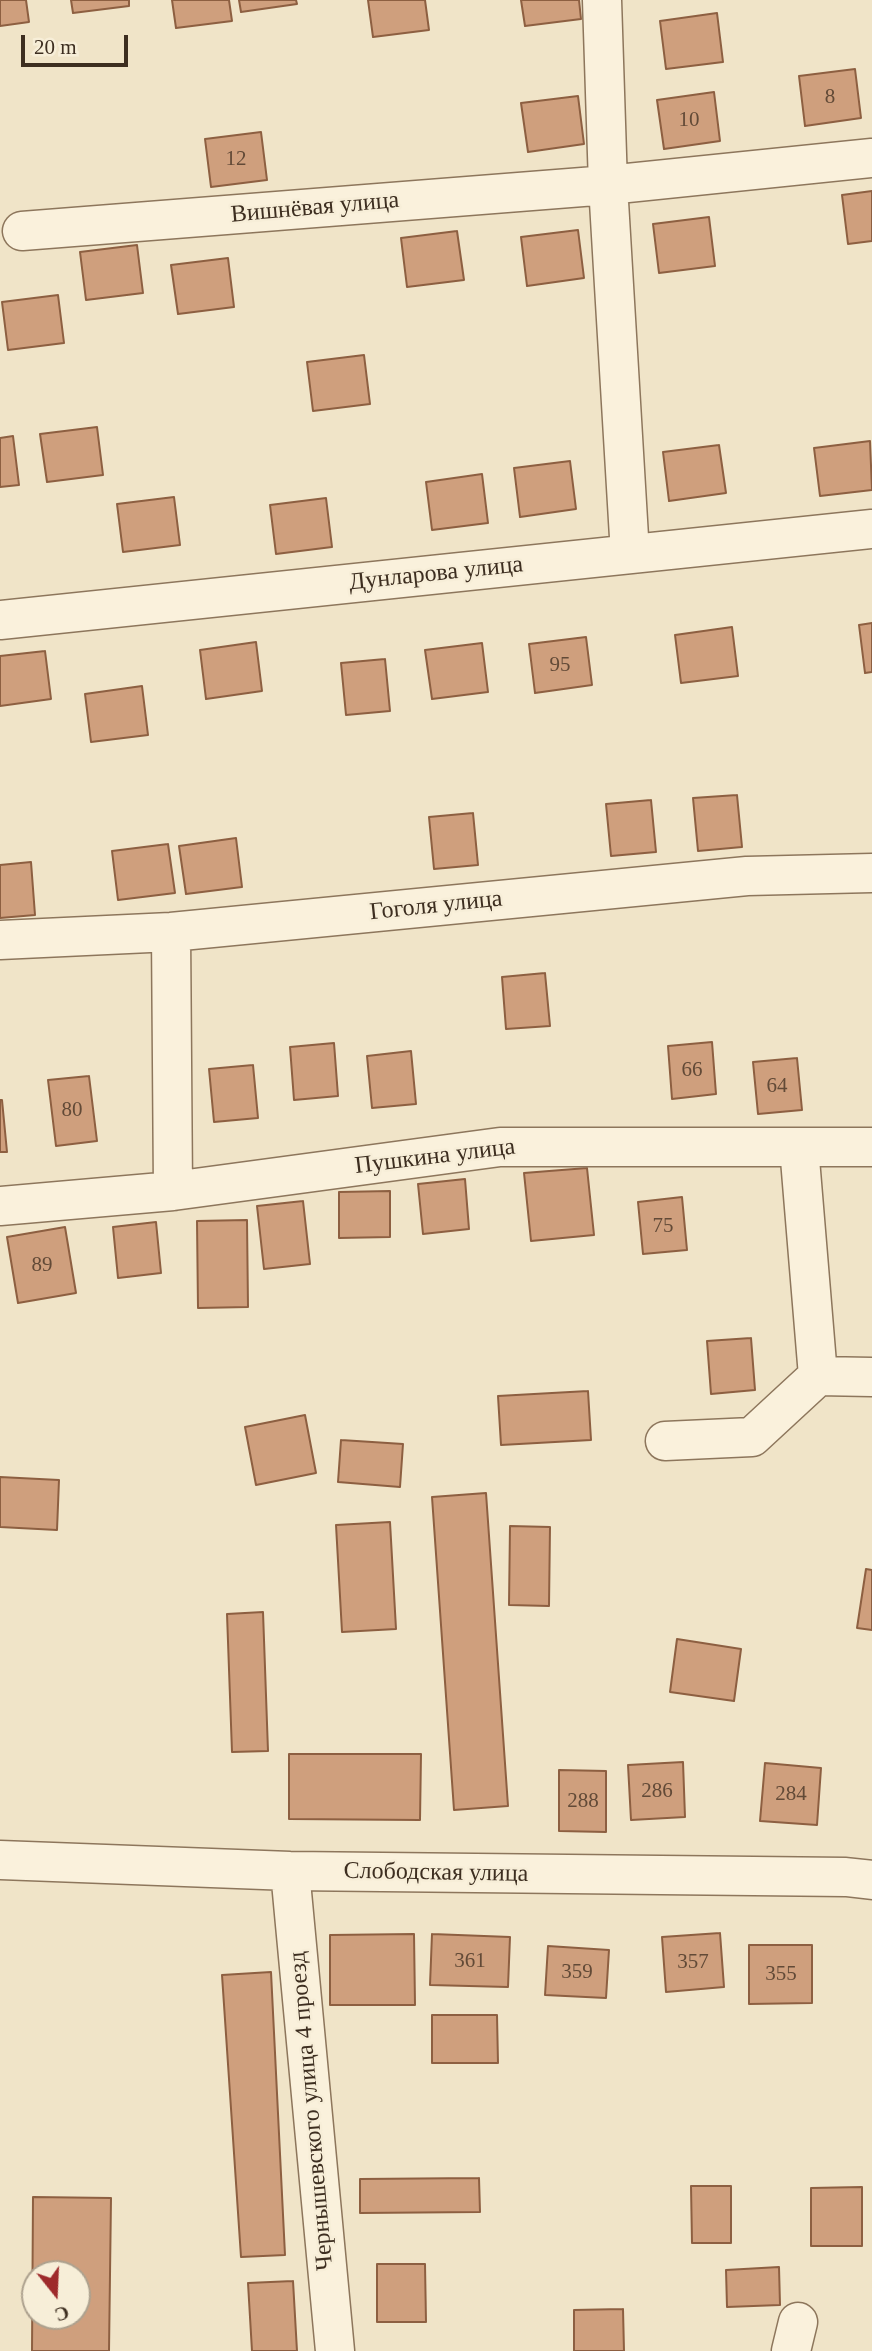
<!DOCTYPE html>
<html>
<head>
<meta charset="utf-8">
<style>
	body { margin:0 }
	#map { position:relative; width:872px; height:2351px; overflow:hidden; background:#f0e4c8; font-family:"Times New Roman",serif }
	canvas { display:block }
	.north { position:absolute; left:21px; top:2260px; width:70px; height:70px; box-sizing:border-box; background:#f7eed8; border:2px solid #ada18e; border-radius:50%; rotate:162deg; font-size:19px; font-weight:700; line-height:28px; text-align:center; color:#3d2e20 }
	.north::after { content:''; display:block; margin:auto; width:24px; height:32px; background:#9e2a2b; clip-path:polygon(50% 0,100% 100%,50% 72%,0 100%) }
	.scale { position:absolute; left:21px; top:35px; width:107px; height:32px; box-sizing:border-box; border:4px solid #3d2e20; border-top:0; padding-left:9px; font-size:21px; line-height:24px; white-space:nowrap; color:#3d2e20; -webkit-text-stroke:5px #f7eed8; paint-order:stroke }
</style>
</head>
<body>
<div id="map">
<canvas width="872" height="2351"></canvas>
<div class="north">С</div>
<div class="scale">20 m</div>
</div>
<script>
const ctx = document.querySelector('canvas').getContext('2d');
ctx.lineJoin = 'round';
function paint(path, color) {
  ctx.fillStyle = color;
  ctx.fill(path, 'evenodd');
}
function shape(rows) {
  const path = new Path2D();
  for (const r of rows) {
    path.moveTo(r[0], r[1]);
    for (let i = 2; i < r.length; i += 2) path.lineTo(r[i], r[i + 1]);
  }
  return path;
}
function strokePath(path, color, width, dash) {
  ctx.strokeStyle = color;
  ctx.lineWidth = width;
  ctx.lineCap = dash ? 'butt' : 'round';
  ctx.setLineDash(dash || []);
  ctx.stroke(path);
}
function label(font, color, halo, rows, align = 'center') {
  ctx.font = font + ' "Times New Roman",serif';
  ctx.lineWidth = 5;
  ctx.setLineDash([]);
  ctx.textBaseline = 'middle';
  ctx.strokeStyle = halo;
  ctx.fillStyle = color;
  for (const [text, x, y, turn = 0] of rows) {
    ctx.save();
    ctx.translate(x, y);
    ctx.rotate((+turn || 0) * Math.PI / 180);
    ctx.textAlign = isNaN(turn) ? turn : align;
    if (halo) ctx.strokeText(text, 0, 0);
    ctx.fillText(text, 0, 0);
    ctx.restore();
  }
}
const building = shape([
	[0,0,26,0,29,22,0,26,0,0],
	[71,0,129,0,129,6,73,13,71,0],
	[172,0,229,0,232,21,176,28,172,0],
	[239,0,296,0,297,4,241,12,239,0],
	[368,0,425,0,429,30,373,37,368,0],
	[521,0,579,0,581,19,525,26,521,0],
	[717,13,723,62,666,69,660,21,717,13],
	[855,69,861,118,805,126,799,76,855,69],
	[714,92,720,141,664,149,657,100,714,92],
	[578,96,584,144,528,152,521,103,578,96],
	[261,132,267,180,211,187,205,139,261,132],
	[872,191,872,241,848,244,842,195,872,191],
	[709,217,715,266,659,273,653,224,709,217],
	[578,230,584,278,527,286,521,237,578,230],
	[457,231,464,280,407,287,401,238,457,231],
	[137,245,143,293,86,300,80,252,137,245],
	[228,258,234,307,178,314,171,265,228,258],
	[58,295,64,343,8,350,2,302,58,295],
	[364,355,370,404,313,411,307,362,364,355],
	[97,427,103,475,47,482,40,434,97,427],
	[13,436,19,485,0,487,0,438,13,436],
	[870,441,872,490,820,496,814,448,870,441],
	[719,445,726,493,669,501,663,452,719,445],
	[570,461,576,509,520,517,514,468,570,461],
	[482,474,488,523,432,530,426,482,482,474],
	[174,497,180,545,123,552,117,504,174,497],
	[326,498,332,547,276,554,270,505,326,498],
	[872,623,872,672,865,673,859,625,872,623],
	[732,627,738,676,681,683,675,635,732,627],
	[586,637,592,685,535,693,529,644,586,637],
	[256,642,262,691,206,699,200,650,256,642],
	[482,643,488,692,432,699,425,650,482,643],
	[45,651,51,699,0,706,0,656,45,651],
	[385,659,390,711,346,715,341,663,385,659],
	[142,686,148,735,91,742,85,694,142,686],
	[737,795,742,847,698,851,693,798,737,795],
	[651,800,656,852,611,856,606,804,651,800],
	[473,813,478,865,434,869,429,817,473,813],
	[236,838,242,887,186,894,179,846,236,838],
	[168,844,175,893,118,900,112,851,168,844],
	[31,862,35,915,0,918,0,865,31,862],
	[545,973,550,1026,506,1029,502,977,545,973],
	[712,1042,716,1094,672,1099,668,1046,712,1042],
	[334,1043,338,1096,294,1100,290,1047,334,1043],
	[411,1051,416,1104,372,1108,367,1056,411,1051],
	[797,1058,802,1110,758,1114,753,1062,797,1058],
	[253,1065,258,1118,214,1122,209,1069,253,1065],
	[89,1076,97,1141,56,1146,48,1080,89,1076],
	[0,1100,2,1100,7,1152,0,1152,0,1100],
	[587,1168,594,1235,531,1241,524,1173,587,1168],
	[465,1179,469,1229,423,1234,418,1184,465,1179],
	[390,1191,390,1237,339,1238,339,1192,390,1191],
	[682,1197,687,1250,643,1254,638,1202,682,1197],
	[303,1201,310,1264,264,1269,257,1206,303,1201],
	[247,1220,248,1307,198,1308,197,1221,247,1220],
	[156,1222,161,1273,118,1278,113,1227,156,1222],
	[65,1227,76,1293,18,1303,7,1237,65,1227],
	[751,1338,755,1390,711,1394,707,1341,751,1338],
	[588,1391,591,1440,501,1445,498,1396,588,1391],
	[305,1415,316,1473,256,1485,245,1427,305,1415],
	[341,1440,403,1444,400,1487,338,1482,341,1440],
	[0,1477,59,1480,57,1530,0,1527,0,1477],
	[486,1493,508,1806,454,1810,432,1497,486,1493],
	[390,1522,396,1629,342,1632,336,1525,390,1522],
	[510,1526,550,1527,549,1606,509,1605,510,1526],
	[866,1569,872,1570,872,1630,857,1628,866,1569],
	[263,1612,268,1751,232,1752,227,1614,263,1612],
	[677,1639,741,1649,734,1701,670,1692,677,1639],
	[289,1754,421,1754,420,1820,289,1819,289,1754],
	[683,1762,685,1817,631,1820,628,1765,683,1762],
	[765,1763,821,1768,817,1825,760,1821,765,1763],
	[559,1770,606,1771,606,1832,559,1831,559,1770],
	[720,1933,724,1987,666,1992,662,1937,720,1933],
	[414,1934,415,2005,330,2005,330,1935,414,1934],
	[432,1934,510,1937,508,1987,430,1985,432,1934],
	[749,1945,812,1945,812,2003,749,2004,749,1945],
	[548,1946,609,1950,606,1998,545,1995,548,1946],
	[271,1972,285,2255,241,2257,222,1975,271,1972],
	[432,2015,497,2015,498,2063,432,2063,432,2015],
	[479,2178,480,2212,360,2213,360,2179,479,2178],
	[691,2186,731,2186,731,2243,692,2243,691,2186],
	[862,2187,862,2246,811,2246,811,2188,862,2187],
	[33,2197,111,2198,109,2351,32,2351,33,2197],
	[35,2274,77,2274,77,2316,35,2316,35,2274],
	[377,2264,425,2264,426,2322,377,2322,377,2264],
	[779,2267,780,2305,727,2307,726,2270,779,2267],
	[293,2281,297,2351,252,2351,248,2283,293,2281],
	[623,2309,624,2351,574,2351,574,2310,623,2309]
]);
const minor = shape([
	[602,0,608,185,630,554],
	[22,231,608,185,872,158],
	[0,620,872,529],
	[171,932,173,1191],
	[0,940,171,932,747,876,872,873],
	[799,1147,818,1376],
	[0,1206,173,1191,500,1147,872,1147],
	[665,1441,752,1437,818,1376,872,1377],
	[0,1860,290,1871,846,1877,872,1880],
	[290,1871,335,2351],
	[791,2351,798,2322]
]);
const numberNames = [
	["8",830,97],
	["10",689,120],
	["12",236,159],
	["95",560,665],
	["66",692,1070],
	["64",777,1086],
	["80",72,1110],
	["75",663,1226],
	["89",42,1265],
	["286",657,1791],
	["284",791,1794],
	["288",583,1801],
	["361",470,1961],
	["357",693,1962],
	["359",577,1972],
	["355",781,1974]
];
const streetNames = [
	["Вишнёвая улица",315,208,-5],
	["Дунларова улица",436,574,-6],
	["Гоголя улица",436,906,-6],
	["Пушкина улица",435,1157,-7],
	["Слободская улица",436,1873,1],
	["Чернышевского улица 4 проезд",312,2111,-95]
];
paint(building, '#cf9f7d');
strokePath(building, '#8d5f41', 2);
strokePath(minor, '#8d765c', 41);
strokePath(minor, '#faf1dc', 38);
label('21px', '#624a37', null, numberNames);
label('24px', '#3d2e20', '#f7eed8', streetNames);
</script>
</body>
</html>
